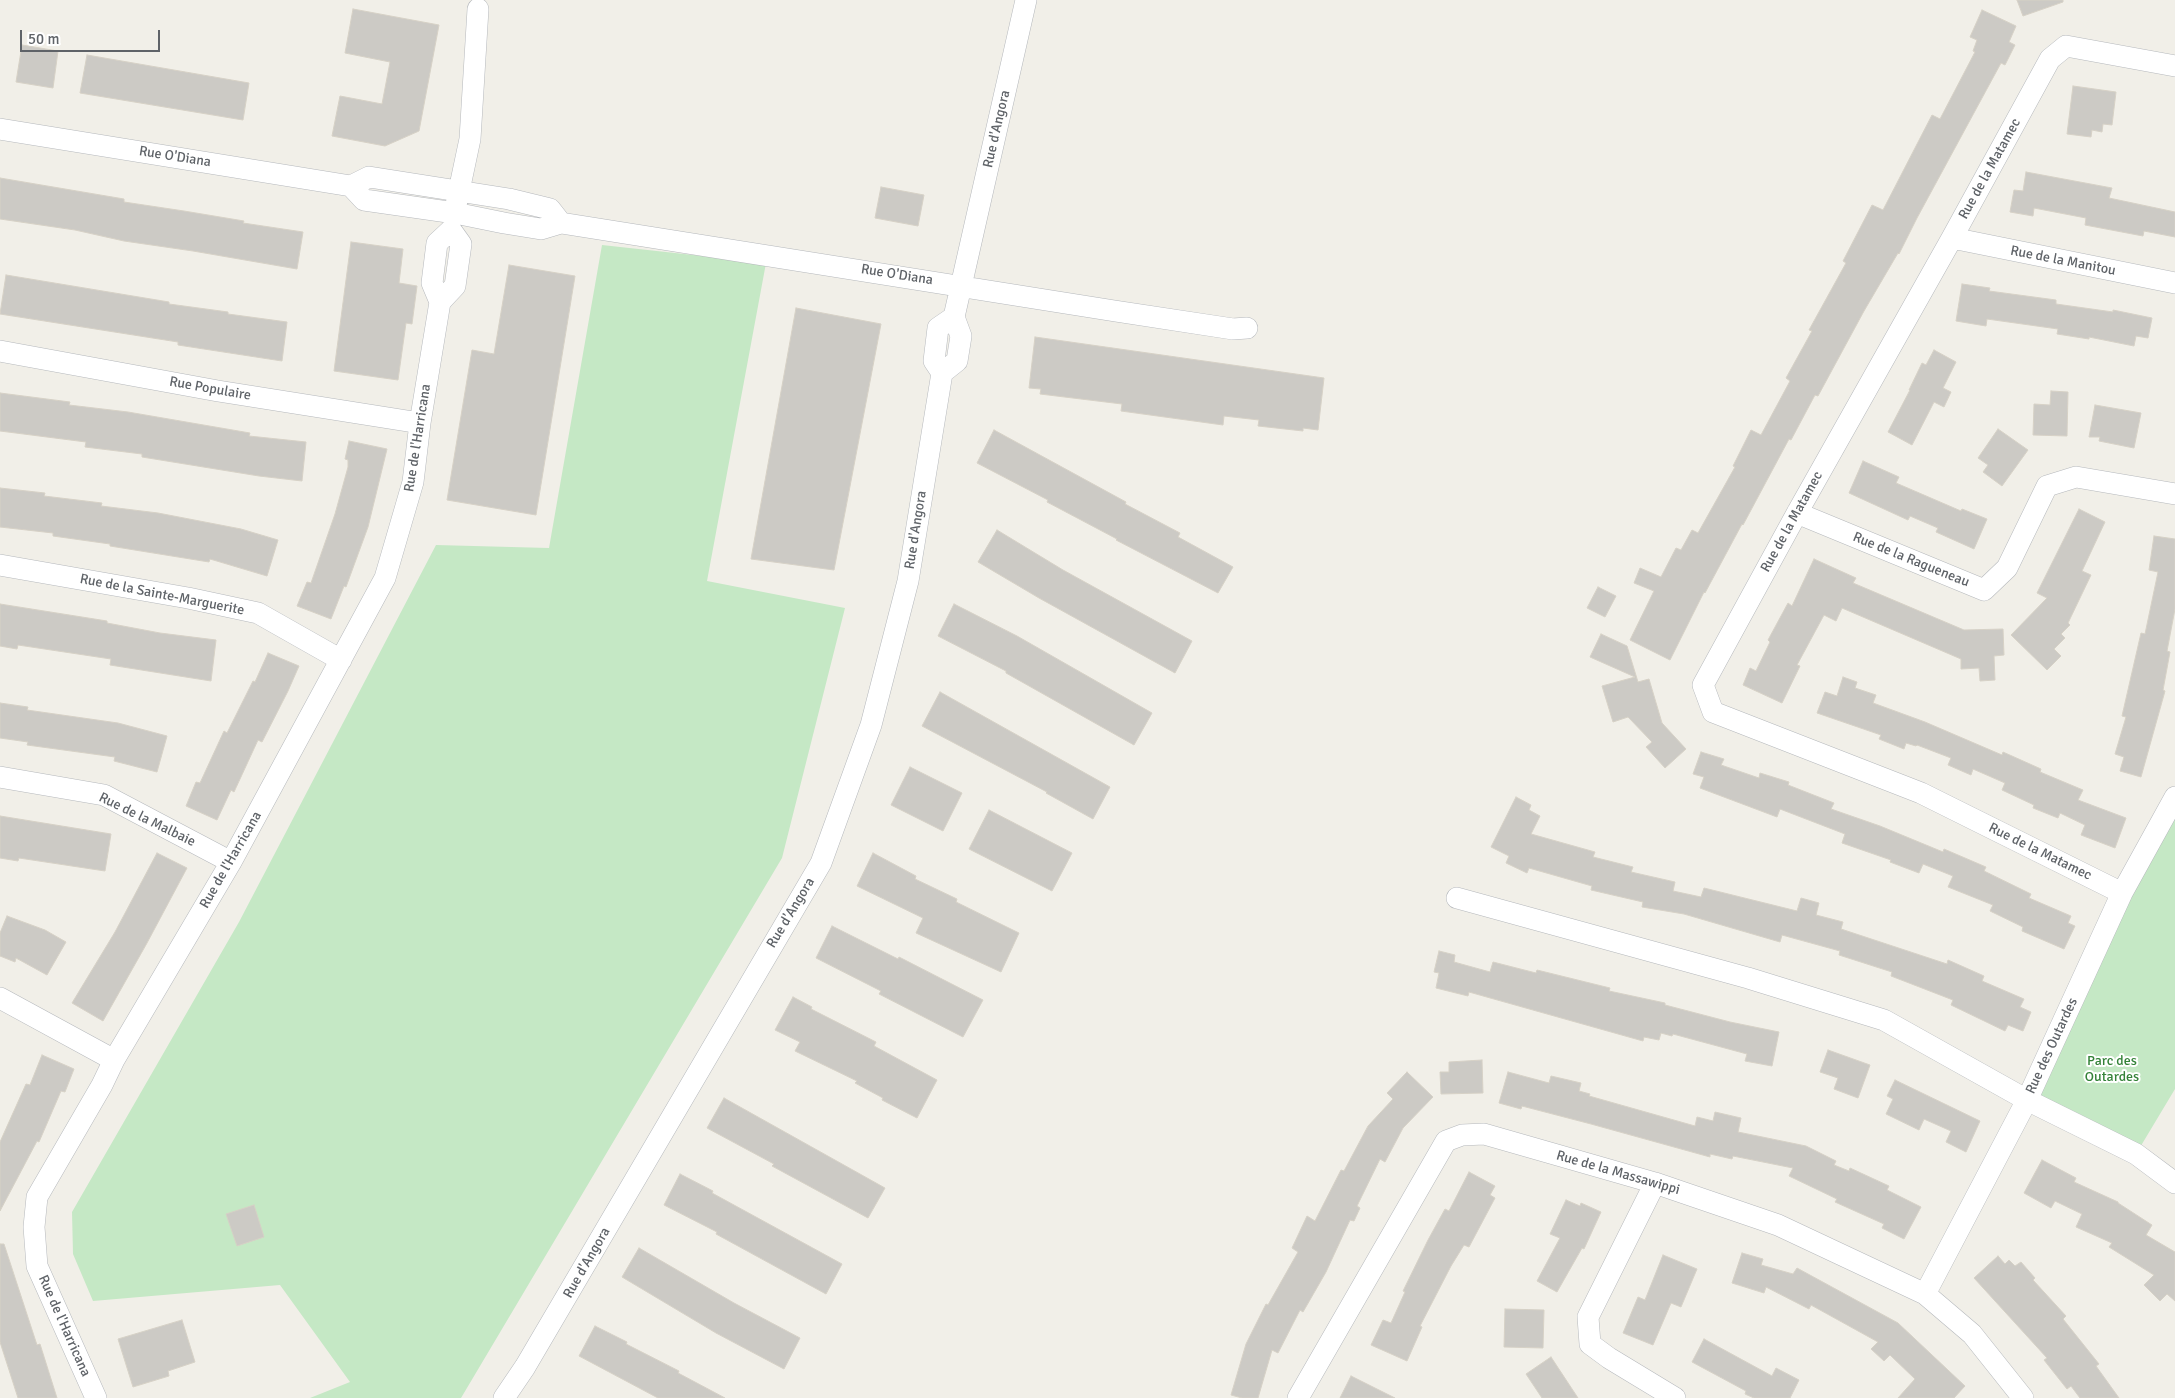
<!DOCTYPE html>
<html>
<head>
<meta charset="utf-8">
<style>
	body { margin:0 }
	#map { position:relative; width:2175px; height:1398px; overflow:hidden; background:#f1efe8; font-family:Signika,sans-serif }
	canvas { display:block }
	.scale { position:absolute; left:20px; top:30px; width:140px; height:22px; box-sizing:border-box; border:2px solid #5f6368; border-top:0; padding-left:6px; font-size:15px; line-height:18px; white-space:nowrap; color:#5f6368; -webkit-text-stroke:4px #fff; paint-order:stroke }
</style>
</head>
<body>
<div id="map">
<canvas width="2175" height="1398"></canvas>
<div class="scale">50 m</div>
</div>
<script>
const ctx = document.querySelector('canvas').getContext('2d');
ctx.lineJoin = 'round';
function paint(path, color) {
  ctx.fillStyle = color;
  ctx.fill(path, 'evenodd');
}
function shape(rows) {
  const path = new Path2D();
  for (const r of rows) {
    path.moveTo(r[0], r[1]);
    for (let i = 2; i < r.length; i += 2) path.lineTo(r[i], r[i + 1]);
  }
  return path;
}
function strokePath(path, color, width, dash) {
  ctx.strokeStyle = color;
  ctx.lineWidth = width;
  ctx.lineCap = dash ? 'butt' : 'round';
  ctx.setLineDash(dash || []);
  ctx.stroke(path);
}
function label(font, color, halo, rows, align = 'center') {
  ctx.font = font + ' Signika,sans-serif';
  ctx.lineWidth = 4;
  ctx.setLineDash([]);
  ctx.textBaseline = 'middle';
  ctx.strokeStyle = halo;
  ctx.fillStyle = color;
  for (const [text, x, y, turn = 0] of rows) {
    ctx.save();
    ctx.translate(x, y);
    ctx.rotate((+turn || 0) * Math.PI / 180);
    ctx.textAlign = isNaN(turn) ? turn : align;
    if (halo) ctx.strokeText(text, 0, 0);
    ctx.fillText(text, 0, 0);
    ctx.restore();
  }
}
const green = shape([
	[602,245,766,263,707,581,845,608,782,858,461,1398,310,1398,350,1382,280,1285,93,1301,73,1254,72,1212,239,922,436,545,549,548],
	[2175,797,2175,1089,2136,1154,2027,1100]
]);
const building = shape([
	[2017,0,2063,0,2063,2,2023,16,2017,0],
	[353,9,439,25,419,131,385,146,332,136,340,96,382,104,390,62,345,53,353,9],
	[1982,10,2016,26,2009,42,2015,45,2005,65,2001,63,1917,218,1899,254,1898,253,1864,311,1818,396,1815,395,1791,440,1789,439,1743,525,1742,524,1705,593,1704,592,1670,660,1630,640,1654,591,1634,583,1640,568,1661,577,1676,548,1681,550,1692,530,1698,533,1735,467,1733,466,1751,430,1761,435,1790,381,1786,378,1812,331,1809,330,1846,263,1843,261,1872,205,1883,210,1932,115,1940,119,1975,52,1973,51,1977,40,1970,37,1982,10],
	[22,45,58,51,53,88,16,82,22,45],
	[87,55,249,83,243,120,80,93,87,55],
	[2073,86,2116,92,2112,125,2103,124,2102,132,2092,130,2091,137,2067,134,2073,86],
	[2026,172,2112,188,2109,198,2175,212,2175,237,2144,231,2143,236,2085,225,2086,218,2034,208,2033,216,2010,212,2014,190,2023,191,2026,172],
	[0,178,124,199,124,202,184,211,244,221,243,223,303,232,297,269,193,251,124,241,75,230,0,219,0,178],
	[881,187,924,195,918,226,875,218,881,187],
	[351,242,403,249,399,283,417,286,412,324,406,323,398,380,334,371,351,242],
	[509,265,575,276,536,515,447,500,472,350,494,354,509,265],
	[6,275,169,302,169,304,228,312,228,314,287,322,282,361,178,345,178,342,0,314,6,275],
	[1962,284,1990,288,1989,291,2056,300,2056,304,2113,312,2113,310,2152,318,2148,338,2136,336,2134,346,2089,337,2089,339,2057,334,2058,329,1987,319,1986,326,1956,321,1962,284],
	[796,308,881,324,834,570,751,559,796,308],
	[1035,337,1324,378,1318,430,1303,428,1303,431,1258,426,1259,420,1224,416,1223,425,1121,411,1122,404,1040,394,1041,389,1029,388,1035,337],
	[1934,350,1956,362,1943,388,1951,392,1944,407,1934,402,1912,445,1888,432,1910,390,1909,390,1922,363,1926,365,1934,350],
	[2051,391,2068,392,2067,436,2033,435,2034,404,2050,405,2051,391],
	[0,393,70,402,69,405,128,412,250,433,249,436,306,442,302,481,259,476,142,457,142,454,85,447,86,442,0,431,0,393],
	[2095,405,2141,413,2134,448,2099,441,2100,437,2089,437,2095,405],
	[1998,429,2028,450,2002,486,1983,472,1988,465,1978,458,1998,429],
	[994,430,1126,502,1125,504,1180,533,1178,537,1233,567,1218,593,1116,540,1117,539,1047,502,1048,500,977,463,994,430],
	[349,441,387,449,368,527,346,587,344,586,331,619,297,606,307,582,311,583,335,514,348,467,348,460,345,459,349,441],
	[1863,461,1899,477,1896,483,1961,511,1962,509,1987,519,1974,549,1936,532,1938,528,1910,516,1908,520,1849,493,1863,461],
	[0,488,45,493,44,496,102,503,101,506,158,513,241,529,278,540,267,576,210,559,209,562,110,546,110,544,53,536,53,533,0,527,0,488],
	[2079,509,2105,522,2082,571,2091,575,2068,623,2070,625,2061,634,2065,638,2054,649,2061,656,2047,670,2011,635,2047,598,2037,593,2079,509],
	[997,530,1063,570,1192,641,1175,673,1039,598,978,562,997,530],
	[2154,536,2175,539,2175,609,2167,651,2170,652,2163,690,2165,691,2141,777,2120,771,2124,757,2115,754,2126,717,2122,716,2141,633,2145,634,2158,572,2149,570,2154,536],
	[1814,559,1856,578,1853,583,1964,630,2003,629,2004,655,1994,656,1995,680,1980,681,1979,668,1961,669,1961,659,1842,608,1836,621,1824,615,1797,665,1800,666,1782,703,1743,685,1750,668,1756,671,1770,642,1768,640,1788,603,1792,606,1814,559],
	[1598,587,1616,596,1605,617,1587,608,1598,587],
	[0,604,107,621,107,623,160,633,216,640,211,681,110,665,111,659,18,645,17,649,0,646,0,604],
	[954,604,1017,636,1152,713,1134,745,1006,673,1006,671,938,636,954,604],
	[1601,634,1627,646,1638,682,1649,679,1662,723,1686,749,1665,768,1646,747,1652,742,1628,717,1613,722,1602,686,1635,677,1590,657,1601,634],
	[268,653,299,666,288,691,262,742,258,740,234,792,231,790,217,820,186,806,196,782,200,783,224,731,227,733,253,681,255,682,268,653],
	[1843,677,1857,682,1855,688,1876,695,1873,703,1925,722,2002,755,2003,752,2041,769,2040,772,2083,790,2078,800,2126,818,2115,848,2081,835,2085,825,2060,813,2058,818,2033,808,2034,805,2002,790,2005,783,1973,769,1971,775,1948,765,1951,758,1917,745,1916,746,1906,743,1904,749,1879,739,1881,735,1817,713,1825,692,1837,696,1843,677],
	[940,692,1110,787,1093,819,1046,793,1047,792,922,726,940,692],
	[0,703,28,707,27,710,118,723,167,736,157,772,114,761,115,757,27,745,28,742,0,738,0,703],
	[1701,752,1724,759,1721,765,1759,778,1760,773,1789,782,1788,785,1834,803,1831,809,1880,826,1943,852,1944,849,1986,867,1984,871,2031,894,2029,898,2071,916,2068,923,2075,926,2064,949,2022,931,2023,927,1990,911,1993,905,1948,887,1953,876,1923,864,1919,873,1890,862,1891,860,1842,843,1845,834,1780,809,1777,817,1700,788,1704,777,1693,774,1701,752],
	[910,767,962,793,943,831,891,805,910,767],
	[1516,797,1531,805,1529,810,1540,816,1531,834,1595,852,1593,857,1633,867,1631,872,1675,882,1673,891,1701,897,1704,888,1797,911,1801,898,1819,903,1816,915,1843,922,1841,929,1947,964,1948,960,1984,976,1982,981,2024,999,2020,1007,2031,1012,2023,1031,2008,1025,2005,1031,1951,1005,1953,1000,1891,976,1892,972,1839,955,1840,951,1782,935,1780,942,1684,914,1642,907,1643,902,1591,890,1592,886,1529,868,1527,873,1506,863,1509,856,1491,847,1516,797],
	[989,810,1072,853,1052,891,969,849,989,810],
	[0,816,111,834,105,871,19,858,18,861,0,858,0,816],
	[157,853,187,868,147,943,103,1021,72,1003,115,932,157,853],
	[873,853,916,876,915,879,957,899,956,902,1019,933,1001,972,916,933,923,918,857,886,873,853],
	[7,916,45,930,66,942,47,975,16,958,15,962,0,956,0,933,7,916],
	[832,926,898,959,899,957,983,1000,963,1037,879,994,881,991,816,958,832,926],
	[1439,951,1455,955,1454,962,1490,972,1493,962,1536,973,1537,970,1610,988,1609,991,1665,1003,1665,1005,1730,1022,1779,1032,1772,1066,1745,1061,1747,1054,1673,1034,1672,1036,1661,1033,1659,1040,1644,1037,1643,1041,1469,992,1468,996,1436,988,1439,973,1434,972,1439,951],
	[793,997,812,1007,811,1009,876,1042,874,1046,937,1080,917,1118,882,1100,883,1098,855,1083,857,1081,795,1051,800,1042,775,1030,793,997],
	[1828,1050,1870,1065,1858,1098,1834,1089,1838,1078,1820,1072,1828,1050],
	[42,1055,74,1069,65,1092,61,1091,39,1142,37,1141,0,1211,0,1142,26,1084,30,1085,42,1055],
	[1482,1060,1483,1093,1441,1094,1440,1072,1449,1072,1449,1062,1482,1060],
	[1407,1072,1433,1097,1403,1128,1385,1162,1380,1159,1357,1206,1360,1208,1354,1221,1350,1220,1326,1272,1303,1312,1300,1310,1278,1353,1272,1350,1258,1398,1242,1398,1231,1395,1246,1344,1266,1304,1268,1305,1298,1252,1292,1248,1307,1216,1315,1221,1341,1170,1344,1171,1368,1126,1393,1099,1387,1093,1407,1072],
	[1508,1072,1549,1083,1551,1076,1581,1083,1579,1091,1590,1094,1589,1096,1695,1126,1697,1117,1713,1121,1715,1112,1741,1118,1738,1132,1806,1146,1836,1161,1834,1165,1849,1171,1850,1168,1889,1186,1887,1190,1921,1207,1904,1239,1882,1228,1884,1224,1835,1202,1837,1199,1789,1176,1793,1168,1733,1156,1732,1159,1710,1154,1710,1157,1591,1124,1522,1106,1521,1109,1499,1103,1508,1072],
	[1895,1080,1980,1121,1966,1152,1946,1142,1951,1131,1924,1119,1919,1130,1886,1114,1893,1099,1887,1096,1895,1080],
	[724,1098,885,1188,868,1218,772,1166,774,1164,707,1128,724,1098],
	[2042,1160,2076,1178,2074,1182,2118,1202,2118,1203,2152,1225,2146,1235,2175,1252,2175,1301,2167,1294,2160,1301,2144,1285,2154,1275,2109,1247,2112,1243,2076,1227,2082,1214,2055,1201,2051,1208,2024,1193,2042,1160],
	[1469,1172,1495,1186,1490,1195,1495,1198,1469,1247,1464,1245,1451,1266,1420,1326,1422,1327,1407,1361,1371,1345,1383,1320,1391,1323,1405,1292,1403,1291,1428,1240,1445,1209,1449,1211,1469,1172],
	[680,1174,713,1191,712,1193,842,1264,826,1294,716,1234,717,1232,664,1205,680,1174],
	[1566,1200,1580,1206,1581,1203,1601,1212,1584,1249,1582,1248,1557,1292,1537,1281,1560,1238,1550,1234,1566,1200],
	[254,1205,264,1237,237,1246,226,1214,254,1205],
	[0,1244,4,1244,37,1345,40,1344,57,1398,18,1398,0,1342,0,1244],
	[639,1248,734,1303,800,1338,784,1369,716,1333,622,1277,639,1248],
	[1742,1253,1763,1259,1761,1265,1793,1274,1797,1268,1898,1323,1965,1386,1954,1398,1898,1398,1915,1379,1890,1355,1884,1361,1871,1349,1878,1342,1811,1305,1809,1309,1766,1287,1764,1293,1732,1283,1742,1253],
	[1663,1255,1697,1269,1681,1307,1671,1303,1653,1345,1623,1333,1638,1297,1645,1300,1663,1255],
	[1998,1256,2005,1264,2009,1260,2015,1266,2021,1262,2035,1278,2033,1280,2066,1316,2063,1319,2099,1364,2096,1366,2119,1398,2080,1398,2071,1386,2067,1389,2044,1360,2047,1358,1974,1278,1998,1256],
	[1505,1309,1544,1310,1543,1348,1504,1347,1505,1309],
	[182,1320,195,1362,168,1371,169,1376,133,1387,118,1339,182,1320],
	[595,1326,627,1342,626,1344,679,1371,678,1373,725,1398,658,1398,579,1356,595,1326],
	[1704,1339,1772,1376,1776,1368,1799,1380,1790,1398,1754,1398,1745,1394,1746,1391,1692,1362,1704,1339],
	[1551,1357,1578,1398,1542,1398,1526,1374,1551,1357],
	[1351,1376,1395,1398,1340,1398,1351,1376]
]);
const street = shape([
	[0,129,351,186,369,177,509,199,550,209,561,223],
	[351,186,364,200,455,213,504,223,541,229,561,223,1115,311,1233,329,1247,328],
	[456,205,470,139,478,9],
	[1952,238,2175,283],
	[0,351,218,391,420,423],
	[942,373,934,361,938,328,954,317],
	[1797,513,1984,590,2007,568,2047,486,2076,477,2175,494],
	[0,565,188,598,258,613,341,660],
	[0,777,104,795,231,862],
	[2122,893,1921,793,1713,712,1703,685,1797,513,1952,238,2050,59,2066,46,2175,66],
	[1457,898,1748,978,1884,1020,2027,1100,2136,1154,2175,1183],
	[0,998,114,1060],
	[1655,1183,1588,1317,1590,1344,1609,1358,1675,1398],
	[1925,1294,2027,1100,2122,893,2175,797],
	[96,1398,37,1266,34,1227,37,1197,102,1085,114,1060,231,862,385,578,413,482,420,423,440,302,455,286,461,244,451,230,437,243,432,283,440,302],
	[504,1398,525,1367,821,863,871,725,908,581,942,373,957,361,961,336,954,317,1026,0],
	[1298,1398,1446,1141,1462,1135,1484,1134,1655,1183,1778,1225,1925,1294,1972,1334,2023,1398]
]);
const streetNames = [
	["Rue d'Angora",997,129,-77],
	["Rue O'Diana",175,157,9],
	["Rue de la Matamec",1990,169,-61],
	["Rue de la Manitou",2063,261,11],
	["Rue O'Diana",897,275,9],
	["Rue Populaire",210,389,10],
	["Rue de l'Harricana",418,438,-81],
	["Rue de la Matamec",1792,522,-61],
	["Rue d'Angora",916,530,-81],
	["Rue de la Ragueneau",1911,560,22],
	["Rue de la Sainte-Marguerite",162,595,11],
	["Rue de la Malbaie",147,820,26],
	["Rue de la Matamec",2040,852,26],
	["Rue de l'Harricana",231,860,-60],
	["Rue d'Angora",791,913,-59],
	["Rue des Outardes",2052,1046,-65],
	["Rue de la Massawippi",1618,1173,16],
	["Rue d'Angora",587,1263,-60],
	["Rue de l'Harricana",64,1326,66]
];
const parkNames = [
	["Parc des",2112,1061],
	["Outardes",2112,1077]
];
paint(green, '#c5e8c5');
paint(building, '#cccac5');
strokePath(building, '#d6d1c6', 1);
strokePath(street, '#b5b8bc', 22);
strokePath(street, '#fff', 21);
label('14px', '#5f6368', '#fff', streetNames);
label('14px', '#348238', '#fff', parkNames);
</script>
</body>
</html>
